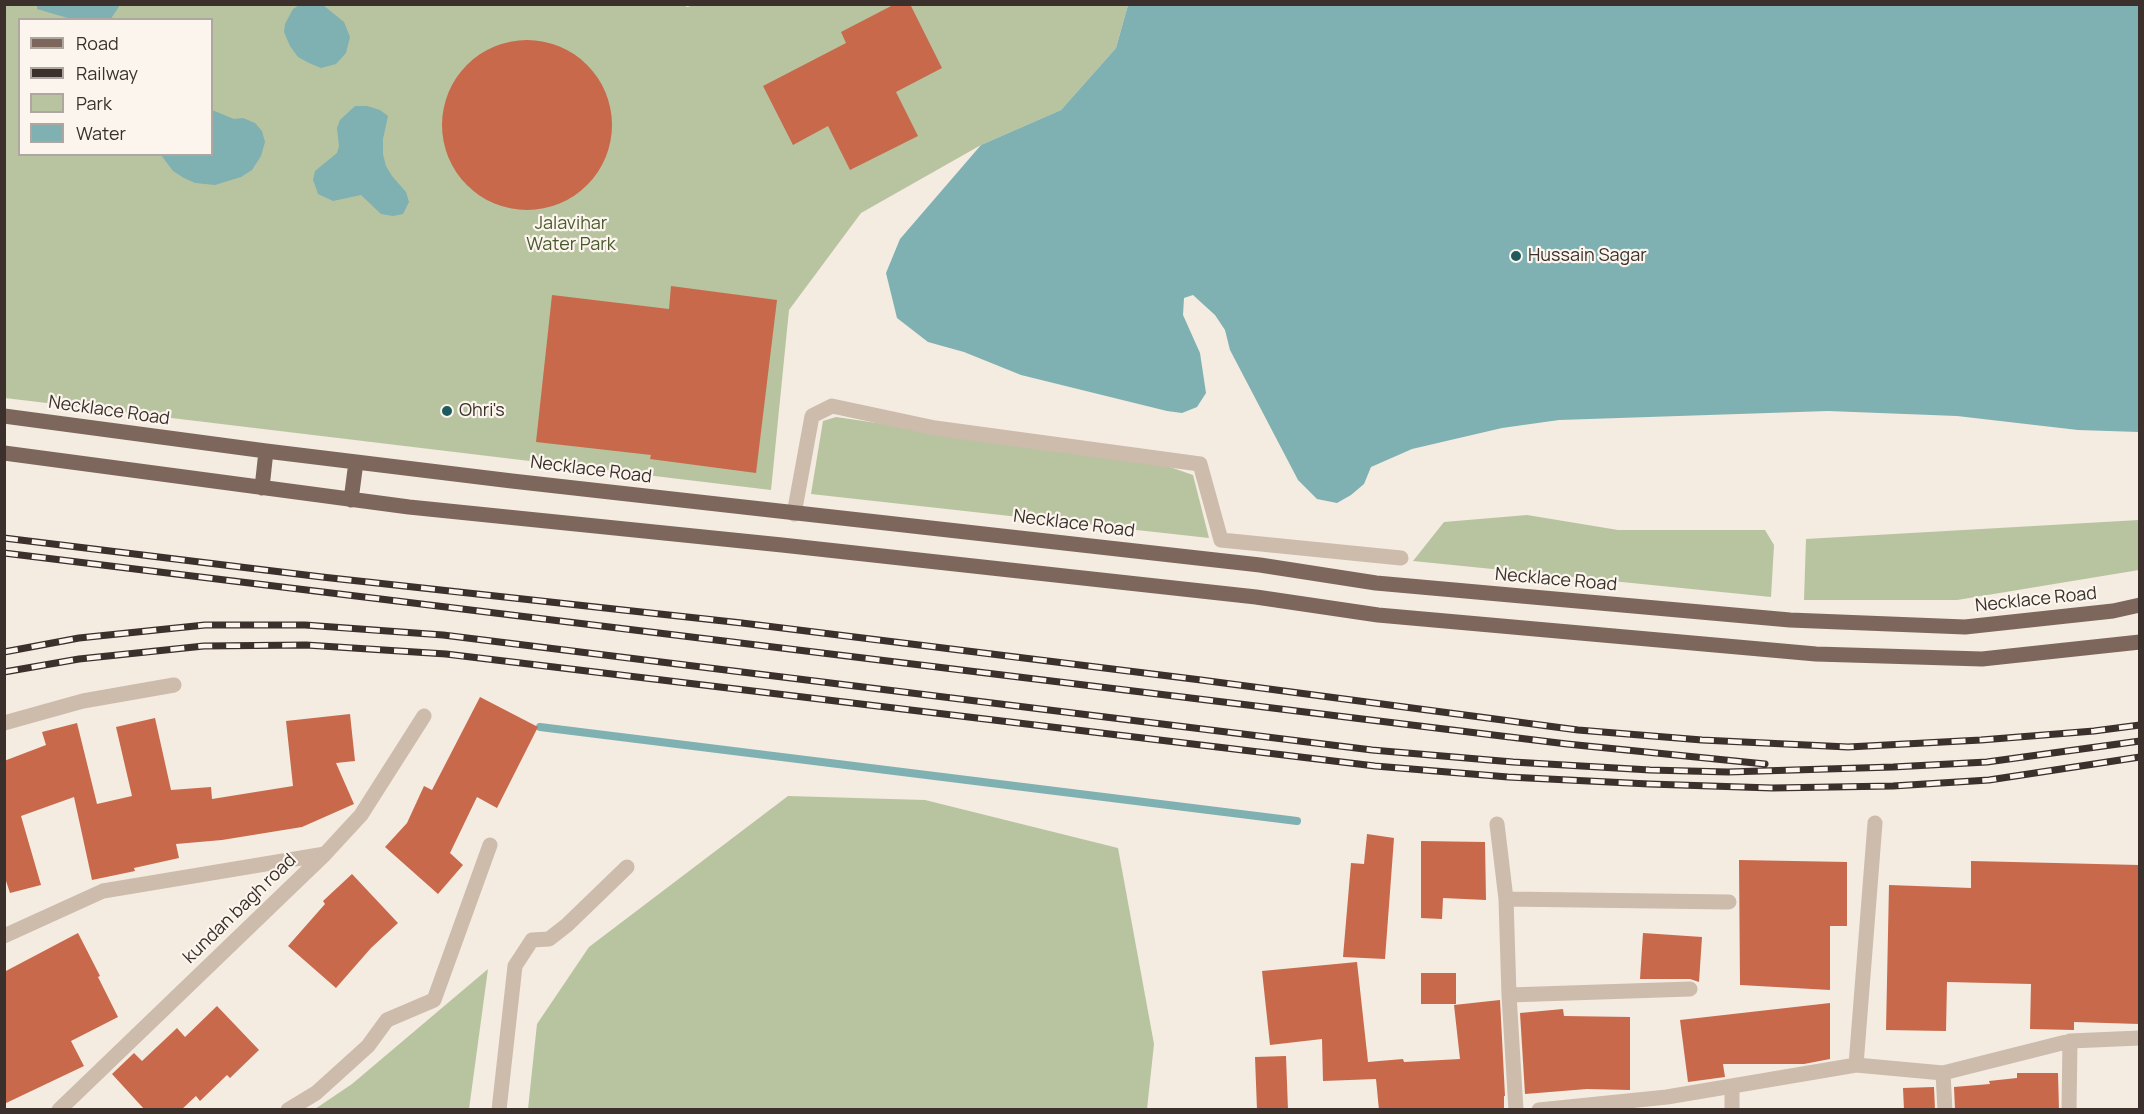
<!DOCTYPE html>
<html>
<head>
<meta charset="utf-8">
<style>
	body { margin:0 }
	#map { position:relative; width:2144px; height:1114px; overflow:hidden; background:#f4ebe1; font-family:Manrope,sans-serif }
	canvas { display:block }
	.frame { position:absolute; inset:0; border:6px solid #3b302b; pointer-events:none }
	.legend { position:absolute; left:18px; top:18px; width:195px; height:138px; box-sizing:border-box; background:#fbf5ee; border:2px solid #aea6a0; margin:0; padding:8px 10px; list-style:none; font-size:18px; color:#3b302b }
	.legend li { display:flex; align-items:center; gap:12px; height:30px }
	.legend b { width:30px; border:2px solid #aea6a0 }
</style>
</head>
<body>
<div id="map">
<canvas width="2144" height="1114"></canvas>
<div class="frame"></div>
<ul class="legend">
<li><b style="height:8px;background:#7d675c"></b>Road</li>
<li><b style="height:8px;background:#3b302b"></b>Railway</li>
<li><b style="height:16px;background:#b8c4a0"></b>Park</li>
<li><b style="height:16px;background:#7fb0b2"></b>Water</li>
</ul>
</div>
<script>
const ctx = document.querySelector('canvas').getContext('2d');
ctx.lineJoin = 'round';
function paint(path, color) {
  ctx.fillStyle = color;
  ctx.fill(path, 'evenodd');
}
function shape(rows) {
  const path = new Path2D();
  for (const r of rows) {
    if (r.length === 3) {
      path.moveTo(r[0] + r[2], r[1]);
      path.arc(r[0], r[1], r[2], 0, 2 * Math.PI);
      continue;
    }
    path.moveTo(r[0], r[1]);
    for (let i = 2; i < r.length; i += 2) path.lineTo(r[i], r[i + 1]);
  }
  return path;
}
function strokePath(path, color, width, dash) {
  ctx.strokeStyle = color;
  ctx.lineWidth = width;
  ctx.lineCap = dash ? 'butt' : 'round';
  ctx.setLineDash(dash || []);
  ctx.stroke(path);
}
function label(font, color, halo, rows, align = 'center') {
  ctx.font = font + ' Manrope,sans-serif';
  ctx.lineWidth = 4.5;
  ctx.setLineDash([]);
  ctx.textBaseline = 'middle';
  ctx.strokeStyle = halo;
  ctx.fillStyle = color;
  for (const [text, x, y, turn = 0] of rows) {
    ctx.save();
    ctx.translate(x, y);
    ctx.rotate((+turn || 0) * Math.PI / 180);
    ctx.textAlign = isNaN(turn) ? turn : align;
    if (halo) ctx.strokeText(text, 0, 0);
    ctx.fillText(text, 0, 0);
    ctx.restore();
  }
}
const green = shape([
	[684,4,687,7,699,4,1128,5,1116,48,1061,110,981,145,861,213,789,310,771,490,5,398,5,5],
	[20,20,212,20,212,154,20,154],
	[836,417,1164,465,1193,475,1209,538,811,494,823,421],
	[1527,515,1618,530,1765,530,1774,545,1771,597,1413,561,1444,522],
	[2139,520,2139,570,1957,600,1804,600,1806,539],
	[788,796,925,800,1118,848,1154,1044,1147,1109,528,1109,537,1024,589,947],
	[488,969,469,1109,315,1109,352,1084]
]);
const water = shape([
	[301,4,323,5,344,22,350,37,346,53,336,64,321,68,309,63,298,57,290,46,284,32,285,24,293,9],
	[37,5,37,4,120,5,110,20,71,19,37,9],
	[1128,5,2139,5,2139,432,2078,430,1957,416,1828,411,1559,420,1502,428,1412,449,1371,467,1364,484,1351,495,1337,503,1317,499,1298,480,1230,350,1225,330,1215,315,1193,295,1184,298,1183,315,1200,353,1206,393,1197,407,1182,413,1167,411,1021,375,964,352,928,342,897,318,886,273,900,239,981,145,1061,110,1116,48],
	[355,106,367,106,380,110,388,116,383,139,383,154,386,166,392,176,406,192,409,202,403,214,393,216,381,214,361,195,333,201,318,194,316,188,313,180,315,171,337,153,339,146,337,128,340,120],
	[212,110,234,119,243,118,255,123,262,131,265,142,261,156,252,170,241,177,215,185,195,183,184,178,173,171,161,155,212,154]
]);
const stream = shape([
	[540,727,1297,821]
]);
const building = shape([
	[895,4,910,4,942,68,896,92,918,136,850,170,828,126,793,145,763,86,846,43,841,32],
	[527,125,85],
	[671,286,777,300,756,473,650,459,651,455,536,442,552,295,669,309],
	[480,697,538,727,497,808,477,797,450,853,463,865,438,894,385,847,407,823,424,786,432,790],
	[350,714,355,761,336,763,354,804,302,827,222,840,176,844,179,858,134,868,135,871,92,880,74,797,21,816,41,885,10,893,4,875,4,761,46,745,42,732,77,723,97,804,132,796,116,727,155,718,171,790,211,787,212,799,293,786,286,721],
	[1367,834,1394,838,1385,959,1343,957,1351,863,1364,864],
	[1421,841,1485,842,1486,900,1443,898,1442,919,1421,918],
	[1739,860,1847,862,1847,926,1830,926,1830,990,1740,985],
	[1971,861,2139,865,2139,1024,2074,1022,2074,1030,2030,1029,2031,984,1947,982,1946,1031,1886,1030,1889,885,1971,888],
	[352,874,398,923,371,948,336,988,288,946,325,904,323,901],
	[78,933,100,976,98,977,118,1017,71,1041,84,1066,4,1104,4,972],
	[1643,933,1702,937,1699,982,1690,979,1640,979],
	[1357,962,1368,1062,1403,1059,1404,1062,1460,1059,1454,1005,1500,1000,1505,1096,1504,1096,1504,1108,1379,1110,1376,1079,1323,1081,1322,1039,1270,1045,1262,971],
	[1421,973,1456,973,1456,1004,1421,1004],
	[1830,1003,1830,1059,1804,1064,1723,1064,1725,1077,1688,1082,1680,1020],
	[217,1006,259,1050,230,1078,227,1075,200,1101,196,1096,181,1110,145,1110,112,1074,134,1053,142,1061,177,1028,185,1037],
	[1563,1009,1564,1016,1630,1017,1630,1090,1587,1089,1525,1094,1520,1013],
	[1286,1056,1288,1110,1257,1110,1255,1057],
	[2017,1073,2058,1073,2059,1110,1955,1110,1954,1087,1990,1084,1989,1081,2017,1078],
	[1934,1087,1935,1110,1904,1110,1903,1088]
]);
const minor = shape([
	[794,514,812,416,832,406,935,428,1200,464,1221,540,1401,558],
	[4,723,83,701,174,685],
	[1497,824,1506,899,1509,995],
	[1506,899,1729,902],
	[4,936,103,891,325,854],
	[1856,1065,1875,823],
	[1943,1073,1945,1110],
	[59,1110,325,854,361,815,424,716],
	[288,1110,316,1093,368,1046,387,1020,434,1000,490,845],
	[499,1110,515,966,532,940,549,939,567,925,627,867],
	[1516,1110,1509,995,1690,989],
	[1539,1110,1667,1097,1856,1065,1943,1073,2070,1041,2140,1038],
	[1732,1110,1732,1086],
	[2069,1110,2070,1041]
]);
const major = shape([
	[4,416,266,451,512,481,1260,565,1376,583,1790,620,1965,627,2113,611,2140,605],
	[4,453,409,507,782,545,1256,597,1378,615,1816,654,1982,659,2140,642],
	[262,488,266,451],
	[351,500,356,462]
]);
const rail = shape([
	[4,538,322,577,742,623,1201,680,1578,730,1702,740,1848,747,1981,740,2094,731,2140,725],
	[4,553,1567,744,1765,764],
	[4,652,79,638,205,625,305,625,443,635,1372,750,1513,762,1650,770,1728,772,1893,767,1987,762,2140,741],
	[4,672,79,659,204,646,306,645,446,654,1375,766,1508,777,1649,784,1772,788,1893,786,1989,780,2140,757]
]);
const markers = [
	[1516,256,6,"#1f5a5e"],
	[447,411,6,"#1f5a5e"]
];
const parkNames = [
	["Jalavihar",571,224],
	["Water Park",571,245]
];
const poiNames = [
	["Hussain Sagar",1528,256],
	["Ohri's",459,411]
];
const streetNames = [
	["Necklace Road",109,411,8],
	["Necklace Road",591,470,7],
	["Necklace Road",1074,524,7],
	["Necklace Road",1556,580,5],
	["Necklace Road",2036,600,-6],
	["kundan bagh road",240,909,-44]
];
paint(green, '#b8c4a0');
paint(water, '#7fb0b2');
strokePath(stream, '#7fb0b2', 8);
paint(building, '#c8694b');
strokePath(minor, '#cdbbac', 15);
strokePath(major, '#7d675c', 15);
strokePath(rail, '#3b302b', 7);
strokePath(rail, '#fbf5ee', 4.5, [14]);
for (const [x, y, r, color] of markers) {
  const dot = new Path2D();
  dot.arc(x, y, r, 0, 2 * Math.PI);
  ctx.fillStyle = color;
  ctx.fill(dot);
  strokePath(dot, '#fbf5ee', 2);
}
label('18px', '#4a5a2e', '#fbf5ee', parkNames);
label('18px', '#3b302b', '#fbf5ee', poiNames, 'left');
label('18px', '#3b302b', '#fbf5ee', streetNames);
</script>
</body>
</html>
